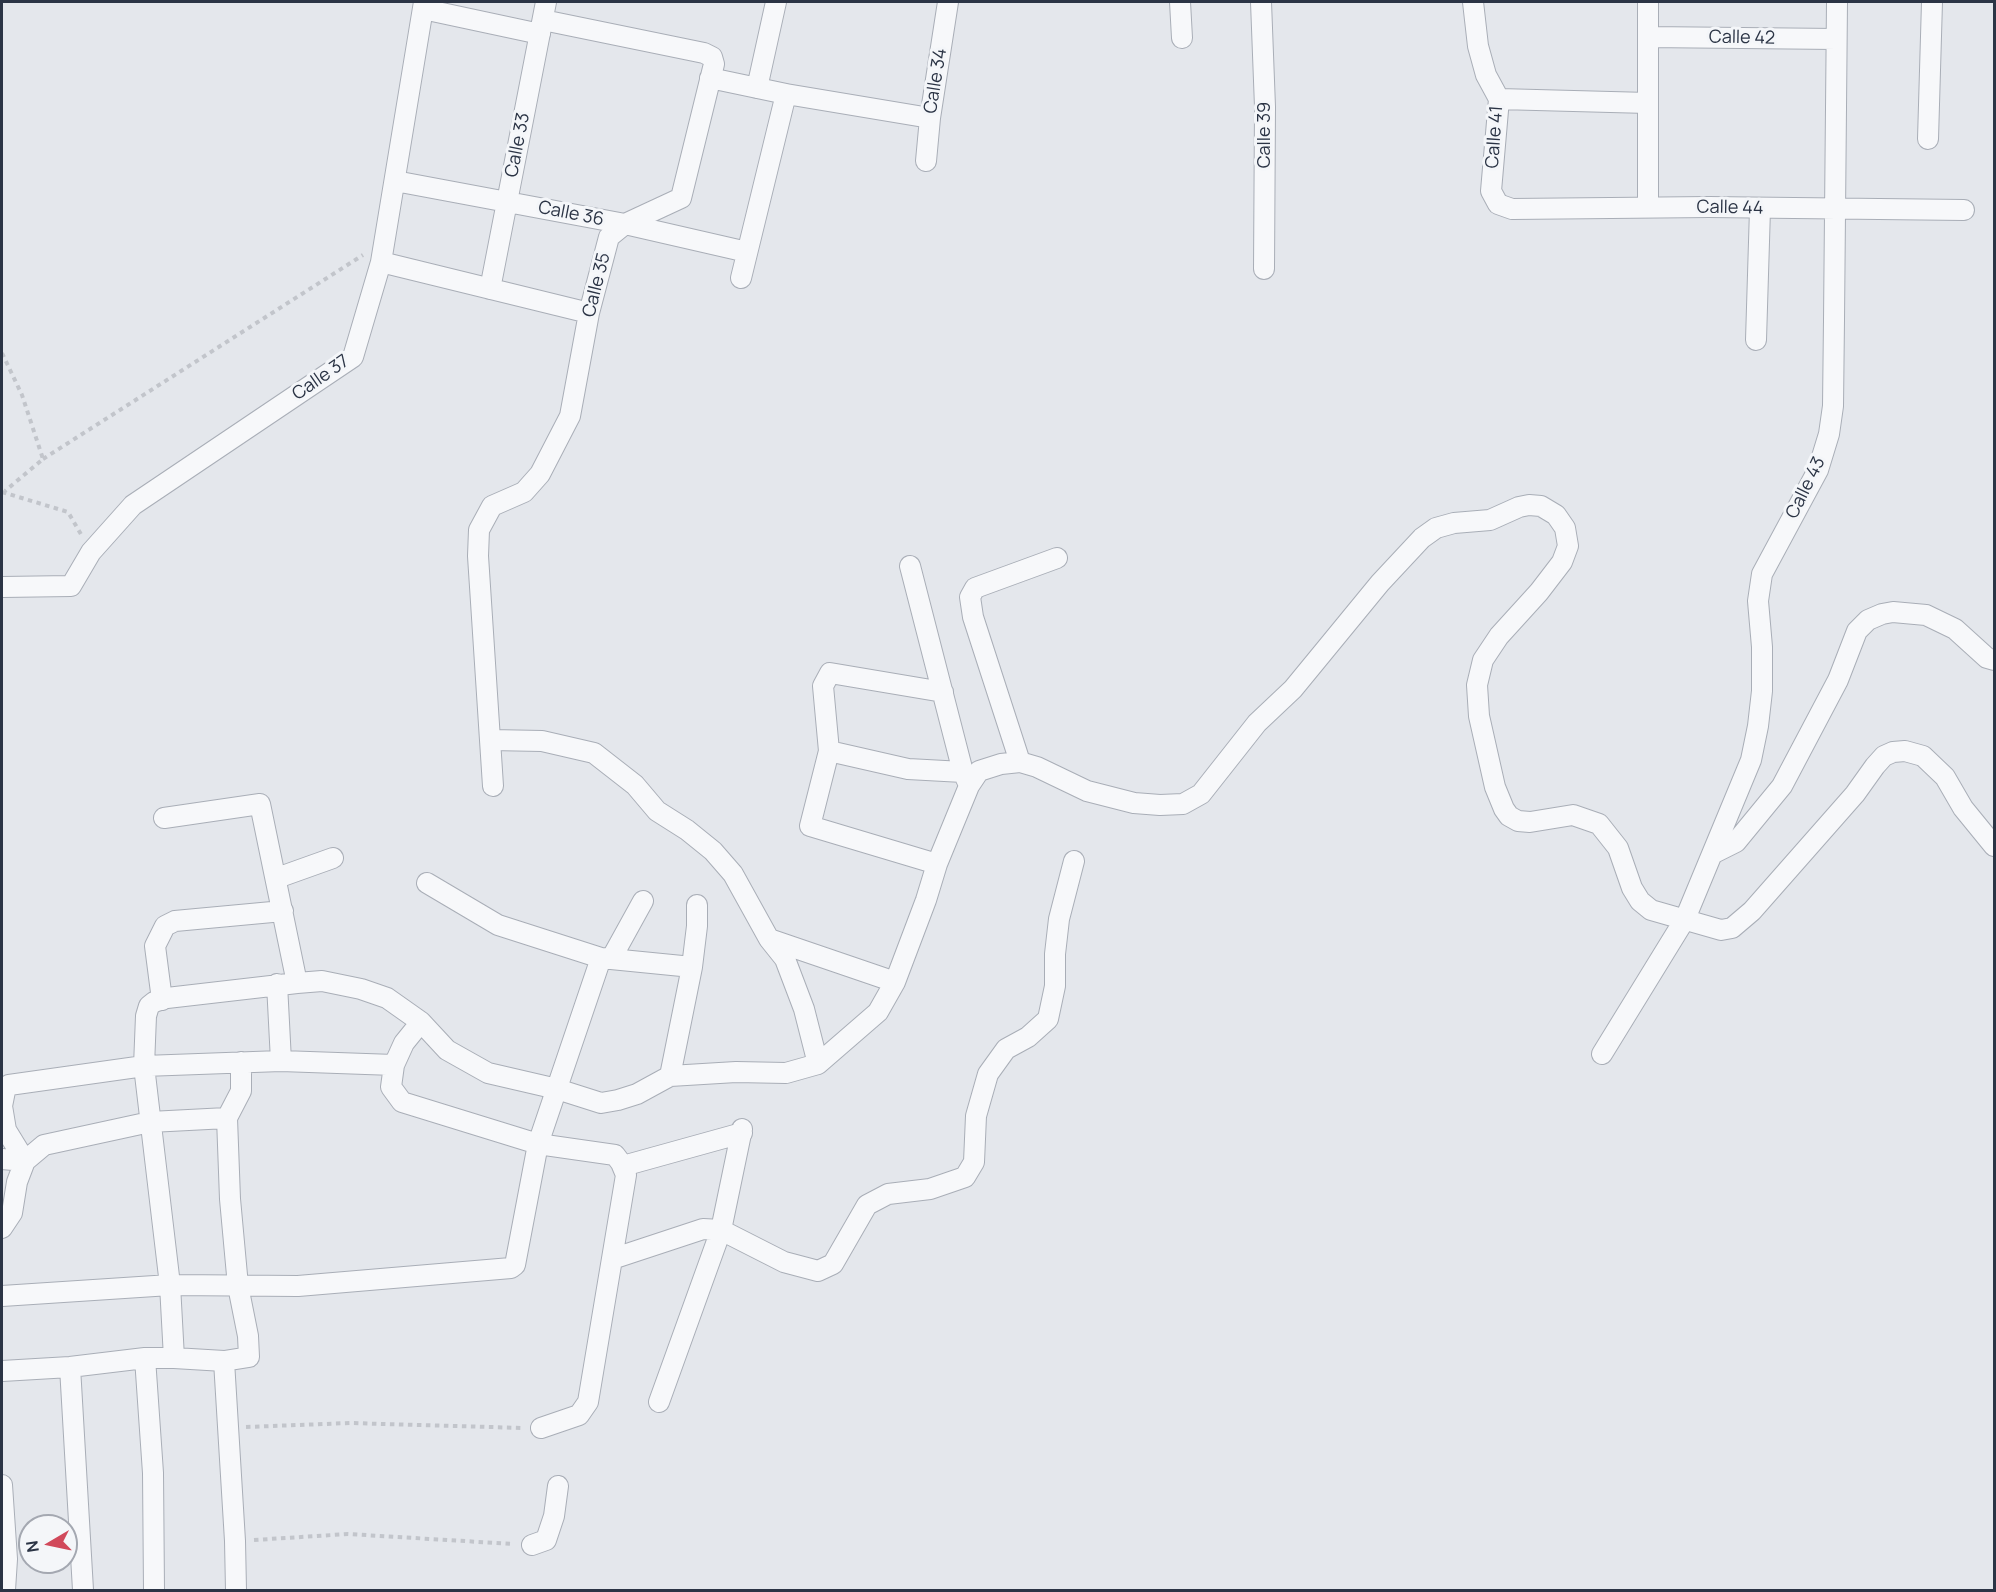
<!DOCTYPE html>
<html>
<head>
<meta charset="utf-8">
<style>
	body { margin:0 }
	#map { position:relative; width:1996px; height:1592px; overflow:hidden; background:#e4e7ec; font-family:Manrope,sans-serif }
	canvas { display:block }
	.frame { position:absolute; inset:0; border:3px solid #2b3445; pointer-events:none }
	.north { position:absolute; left:18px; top:1514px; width:60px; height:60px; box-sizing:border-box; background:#f4f6f9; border:2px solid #a4a8b1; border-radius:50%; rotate:261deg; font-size:16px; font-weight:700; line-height:24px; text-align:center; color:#2b3445 }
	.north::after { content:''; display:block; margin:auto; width:21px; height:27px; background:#d1495b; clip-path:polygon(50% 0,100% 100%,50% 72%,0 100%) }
</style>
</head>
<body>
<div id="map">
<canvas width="1996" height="1592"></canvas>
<div class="frame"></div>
<div class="north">N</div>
</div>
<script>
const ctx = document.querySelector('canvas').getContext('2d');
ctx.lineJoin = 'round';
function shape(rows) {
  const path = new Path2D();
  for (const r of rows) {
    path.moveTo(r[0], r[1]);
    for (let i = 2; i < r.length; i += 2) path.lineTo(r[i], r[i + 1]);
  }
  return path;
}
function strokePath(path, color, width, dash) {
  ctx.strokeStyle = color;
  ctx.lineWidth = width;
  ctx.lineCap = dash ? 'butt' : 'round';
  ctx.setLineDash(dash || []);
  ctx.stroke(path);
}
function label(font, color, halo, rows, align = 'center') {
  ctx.font = font + ' Manrope,sans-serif';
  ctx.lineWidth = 6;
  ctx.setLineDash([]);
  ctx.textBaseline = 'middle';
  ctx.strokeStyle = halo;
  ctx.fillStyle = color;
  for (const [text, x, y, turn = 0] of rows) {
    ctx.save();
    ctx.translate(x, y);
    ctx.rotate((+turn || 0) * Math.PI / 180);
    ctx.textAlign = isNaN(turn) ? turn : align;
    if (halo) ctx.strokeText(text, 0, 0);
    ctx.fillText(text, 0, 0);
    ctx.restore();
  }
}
const path = shape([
	[2,353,22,395,43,459,5,491],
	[43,459,363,255],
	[2,492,68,512,82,536],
	[246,1427,350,1423,524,1428],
	[254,1540,348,1534,513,1544]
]);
const street = shape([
	[1180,2,1182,38],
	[1261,2,1265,107,1264,269],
	[1473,2,1478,46,1486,75,1499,99,1491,191,1498,204,1512,209,1709,207,1964,210],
	[423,9,540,34],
	[1648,37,1836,39],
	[710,78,786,94,930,118],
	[757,88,776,2],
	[1499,99,1648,103],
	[1928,139,1932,2],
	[926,161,930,118,948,2],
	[395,181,625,224,747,252],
	[1648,207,1648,2],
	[381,262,589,313],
	[741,278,786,94],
	[490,289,546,2],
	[1756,340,1760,209],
	[910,566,963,772,968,783],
	[2,587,71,586,91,552,133,505,353,357,381,262,424,2],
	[943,692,830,673,823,686,829,751,908,769,963,772],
	[491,740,542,741,594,753,635,785,657,811,687,830,713,851,733,874,769,939,895,982],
	[829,751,810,826,937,864],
	[1020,762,973,617,970,597,975,588,1057,558],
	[493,786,478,556,479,530,492,506,524,492,540,474,570,416,589,313,609,237,625,224,681,198,714,64,712,57,704,53,543,20],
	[164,818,260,804,297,983],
	[1712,854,1736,842,1782,786,1838,680,1857,631,1868,620,1882,614,1893,612,1926,615,1955,629,1987,658,1994,660],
	[277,878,333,858],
	[427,883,498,925,601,958,692,967,670,1076],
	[769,939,785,959,804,1009,818,1064],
	[611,959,643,901],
	[692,967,697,926,697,905],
	[277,984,281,1061],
	[162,1000,155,946,165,926,175,921,283,911],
	[421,1022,404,1043,394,1065,391,1087,402,1102,538,1144,615,1155,621,1163,626,1175,588,1402,579,1415,541,1428],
	[1602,1054,1685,919,1751,760,1758,726,1762,691,1762,647,1758,601,1762,574,1818,470,1829,434,1833,406,1834,320,1837,2],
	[2,1159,25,1161],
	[25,1161,6,1130,2,1106,5,1091,9,1085,144,1066,281,1061,394,1065],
	[623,1166,742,1133],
	[2,1228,12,1213,17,1182,25,1161,44,1145,150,1122,227,1118],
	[612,1259,703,1229,721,1230,784,1262,818,1271,833,1264,867,1205,888,1194,930,1189,965,1177,974,1162,976,1116,988,1074,1006,1049,1028,1037,1048,1019,1055,986,1055,954,1059,919,1074,861],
	[2,1296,170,1285,298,1286,511,1268,515,1265,538,1144,601,958],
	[145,1358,153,1473,154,1590],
	[174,1358,170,1285,144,1066,146,1016,149,1006,154,1002,167,998,297,983,322,981,361,989,387,998,421,1022,447,1050,488,1073,557,1089,601,1103,618,1100,637,1094,670,1076,736,1072,786,1073,818,1064,878,1012,895,982,926,900,937,864,969,786,979,771,1001,764,1020,762,1037,767,1087,791,1134,803,1160,805,1183,804,1201,794,1257,723,1293,689,1380,583,1422,538,1436,528,1454,523,1490,520,1519,507,1529,505,1541,506,1556,515,1565,528,1568,546,1562,562,1539,592,1499,636,1483,660,1477,685,1479,716,1495,787,1504,809,1509,816,1518,821,1530,822,1573,815,1599,824,1618,848,1632,888,1640,901,1651,910,1721,930,1732,928,1752,911,1855,794,1875,766,1884,756,1893,752,1905,751,1923,756,1945,777,1963,808,1994,846],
	[224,1361,235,1541,236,1590],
	[70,1367,83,1590],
	[2,1371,70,1367,145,1358,174,1358,224,1361,249,1357,248,1336,238,1286,230,1199,227,1118,241,1091,241,1062],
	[659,1402,721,1230,742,1129],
	[2,1485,7,1559,5,1590],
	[532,1545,546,1540,554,1516,558,1486]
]);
const streetNames = [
	["Calle 42",1742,38,1],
	["Calle 34",936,81,-81],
	["Calle 39",1265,135,-90],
	["Calle 41",1495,137,-86],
	["Calle 33",518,145,-79],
	["Calle 44",1730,208,1],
	["Calle 36",571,214,11],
	["Calle 35",597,285,-76],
	["Calle 37",321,378,-35],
	["Calle 43",1806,488,-64]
];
strokePath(street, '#a9aeb7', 22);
strokePath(path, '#c2c5cb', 4, [4.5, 4.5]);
strokePath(street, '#f7f8fa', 20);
label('18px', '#2b3445', '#f4f6f9', streetNames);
</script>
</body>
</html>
